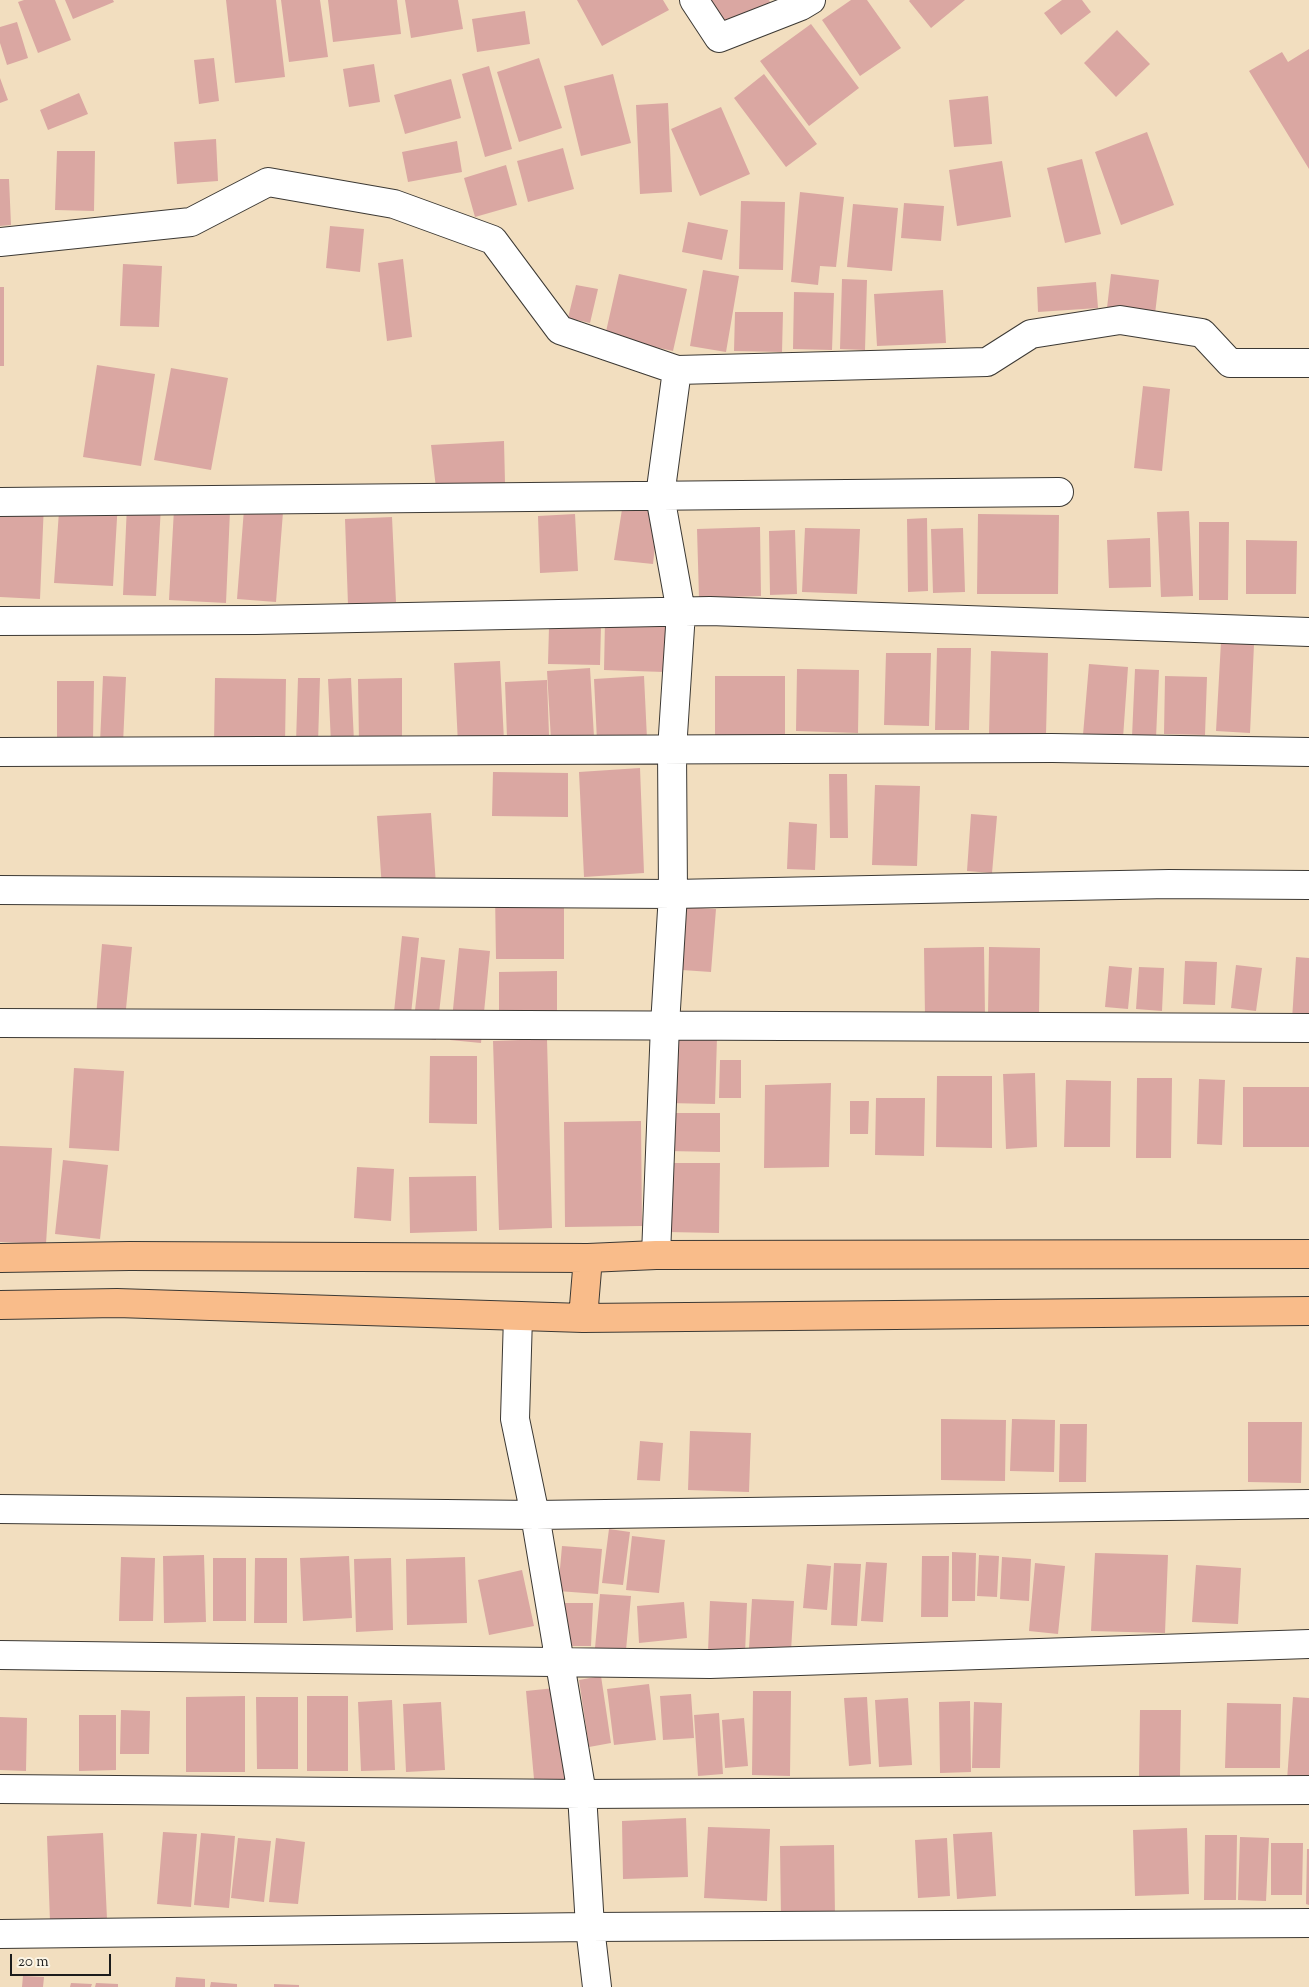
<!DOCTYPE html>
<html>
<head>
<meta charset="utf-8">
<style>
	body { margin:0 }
	#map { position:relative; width:1309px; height:1987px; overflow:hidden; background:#f2debf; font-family:"Sorts Mill Goudy",serif }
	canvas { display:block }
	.scale { position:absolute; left:10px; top:1954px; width:101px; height:22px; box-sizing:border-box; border:2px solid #1c1c1c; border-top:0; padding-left:6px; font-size:15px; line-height:18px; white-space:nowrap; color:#1c1c1c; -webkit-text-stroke:4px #fcf5e5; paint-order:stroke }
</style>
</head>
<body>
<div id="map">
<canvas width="1309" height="1987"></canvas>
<div class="scale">20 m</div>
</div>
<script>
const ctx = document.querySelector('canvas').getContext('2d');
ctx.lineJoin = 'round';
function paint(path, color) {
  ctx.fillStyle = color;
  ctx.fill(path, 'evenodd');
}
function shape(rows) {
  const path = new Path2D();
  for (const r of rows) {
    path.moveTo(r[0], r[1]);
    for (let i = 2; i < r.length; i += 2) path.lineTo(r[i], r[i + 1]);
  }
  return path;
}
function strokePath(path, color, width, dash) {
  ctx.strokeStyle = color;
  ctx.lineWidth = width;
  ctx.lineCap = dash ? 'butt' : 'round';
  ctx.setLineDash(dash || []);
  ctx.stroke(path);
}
const building = shape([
	[24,0,55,0,71,40,38,53,18,2],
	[65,0,113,0,114,2,73,19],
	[226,0,276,0,285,77,235,83],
	[281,0,320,0,328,57,289,62],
	[328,0,397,0,401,34,333,42],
	[405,0,458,0,463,29,411,38],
	[577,0,663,0,669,10,602,46],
	[700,0,769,0,774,9,719,38],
	[851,0,867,0,901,48,860,76,822,20],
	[910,0,965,0,931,28,909,1],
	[1062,0,1082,0,1091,12,1061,35,1044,13],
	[525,11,530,44,477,52,472,19],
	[17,22,28,58,7,65,0,43,0,27],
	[811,24,859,88,809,126,760,61],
	[1117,30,1150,64,1116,97,1084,63],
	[1309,49,1309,169,1249,71,1282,52,1288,62],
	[214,58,219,101,199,104,194,60],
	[539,58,562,128,519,142,497,72],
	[374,64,380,102,349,107,343,69],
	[489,66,512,149,485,157,462,74],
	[613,74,631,143,581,156,564,86],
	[764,74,817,144,786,167,734,98],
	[0,78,8,100,0,103],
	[451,79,461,118,405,134,394,95],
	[79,93,88,114,48,130,40,110],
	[988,96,992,144,954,147,949,100],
	[668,103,672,192,640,194,636,105],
	[721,107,750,174,700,196,671,129],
	[1147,132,1174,205,1121,225,1095,152],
	[216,139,218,181,177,184,174,142],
	[457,141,462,172,408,182,402,152],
	[563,148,574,189,528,202,517,161],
	[57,151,95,151,94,211,55,210],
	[1082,159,1101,234,1065,243,1047,168],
	[1002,161,1011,217,957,226,949,170],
	[506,165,517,205,475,217,464,178],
	[0,179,9,179,11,225,0,226],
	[800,192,844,197,836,267,820,266,818,285,791,282],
	[741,201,785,202,783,270,739,269],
	[904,203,944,206,941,241,901,238],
	[853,204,898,208,892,271,847,267],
	[688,222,728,230,722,260,682,252],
	[330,226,364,229,360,272,326,268],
	[403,259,412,337,387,341,378,263],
	[123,264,162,266,159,327,120,326],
	[703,270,739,276,726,352,690,346],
	[619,274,687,289,673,351,605,336],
	[1111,274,1159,280,1155,314,1107,308],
	[842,279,867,280,865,350,840,349],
	[1096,282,1098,308,1038,312,1037,287],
	[576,285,598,289,590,323,568,318],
	[0,287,4,287,4,366,0,366],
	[943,290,946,343,877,346,874,294],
	[794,292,834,293,832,350,793,349],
	[735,312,783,312,782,352,734,351],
	[97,365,155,374,141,466,83,457],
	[171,368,228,378,211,470,154,460],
	[1143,386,1170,389,1162,471,1134,468],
	[504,441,505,483,436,488,431,445],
	[60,497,118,501,113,586,54,583],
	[0,502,44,503,40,599,0,597],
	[623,503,659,511,653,564,614,560],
	[127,505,161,506,156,596,123,595],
	[174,509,230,511,226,603,169,600],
	[244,509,283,512,276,602,237,599],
	[1189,511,1193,596,1161,597,1157,512],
	[575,514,578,571,540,573,538,516],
	[978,514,1059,515,1058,594,977,594],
	[392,517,396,602,348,605,345,519],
	[927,518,928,591,908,592,907,519],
	[1199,522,1229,522,1228,600,1199,600],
	[760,527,761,596,699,598,697,529],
	[805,528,860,529,857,594,802,592],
	[963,528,965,592,933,593,931,529],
	[795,530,797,594,770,595,769,531],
	[1150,538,1151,587,1109,588,1107,540],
	[1246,540,1297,541,1296,594,1246,594],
	[605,621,669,621,664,672,604,670],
	[549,627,601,627,600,665,548,664],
	[1221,642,1254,644,1250,733,1216,731],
	[937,648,971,648,969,730,935,730],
	[991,651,1048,653,1046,735,989,734],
	[886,653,931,653,929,726,884,725],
	[500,661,504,741,458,744,454,663],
	[1089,664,1128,667,1123,738,1083,735],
	[590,668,594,737,551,740,547,671],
	[797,669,859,670,858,733,796,731],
	[1135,669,1159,670,1156,738,1132,737],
	[103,676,126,677,123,744,100,743],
	[644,676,647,739,597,741,594,679],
	[715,676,785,676,785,738,715,737],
	[1165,676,1207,677,1205,735,1164,734],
	[215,678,286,679,285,745,214,744],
	[298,678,320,678,318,743,296,743],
	[351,678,354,742,331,743,328,679],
	[402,678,402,742,359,743,358,679],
	[547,680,549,735,507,738,505,682],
	[57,681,94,681,93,741,57,741],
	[640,768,644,873,584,877,579,772],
	[493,772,568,773,568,817,492,816],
	[829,774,847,774,848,838,830,838],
	[875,785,920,786,917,866,872,865],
	[431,813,436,885,382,889,377,816],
	[971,814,997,816,992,873,967,871],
	[789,822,817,824,815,870,787,869],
	[564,891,564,959,496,959,495,892],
	[687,907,716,909,711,972,682,970],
	[402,936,419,938,409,1033,392,1031],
	[102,944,132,947,125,1019,96,1017],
	[984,947,985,1016,925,1017,924,948],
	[989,947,1040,948,1039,1015,988,1015],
	[459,948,490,951,481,1043,450,1040],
	[421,957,445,960,436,1040,412,1037],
	[1296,957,1309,958,1309,1021,1292,1020],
	[1185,961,1217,962,1215,1005,1183,1004],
	[1236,965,1262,968,1256,1011,1231,1008],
	[1109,966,1132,968,1128,1009,1105,1007],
	[1139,967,1164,968,1162,1011,1136,1009],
	[557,971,557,1014,499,1014,499,972],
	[669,1036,717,1037,715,1104,667,1103],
	[547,1039,552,1228,499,1230,493,1041],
	[430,1056,477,1056,477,1124,429,1123],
	[720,1060,741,1060,741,1098,719,1098],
	[74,1068,124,1071,119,1151,69,1148],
	[1035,1073,1037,1147,1006,1149,1003,1074],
	[937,1076,992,1076,992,1148,936,1147],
	[1137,1078,1172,1078,1171,1158,1136,1158],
	[1199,1079,1225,1080,1222,1145,1197,1144],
	[1066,1080,1111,1081,1110,1147,1064,1147],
	[831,1083,829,1167,764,1168,765,1085],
	[1243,1087,1309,1087,1309,1147,1243,1147],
	[876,1098,925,1098,924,1156,875,1155],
	[850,1101,869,1101,868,1134,850,1134],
	[667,1113,720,1113,720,1152,667,1151],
	[641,1121,642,1226,565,1227,564,1122],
	[0,1146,52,1148,46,1244,0,1242],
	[63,1160,108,1165,100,1239,55,1234],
	[667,1163,720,1163,719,1233,667,1232],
	[357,1167,394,1169,391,1221,354,1218],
	[476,1176,477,1231,410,1233,409,1177],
	[941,1419,1006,1420,1005,1481,941,1480],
	[1012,1419,1055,1420,1054,1472,1010,1471],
	[1248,1422,1302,1422,1301,1483,1248,1482],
	[1060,1424,1087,1424,1086,1482,1059,1482],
	[690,1431,751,1433,749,1492,688,1490],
	[640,1441,663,1443,660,1481,637,1480],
	[609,1529,630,1532,623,1585,602,1583],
	[632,1536,665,1540,659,1593,626,1590],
	[562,1546,602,1549,598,1594,558,1591],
	[952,1552,976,1553,975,1601,952,1601],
	[1095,1553,1168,1555,1165,1633,1091,1631],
	[204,1555,206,1622,164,1623,163,1556],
	[979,1555,999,1556,997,1597,977,1596],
	[349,1556,352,1618,303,1621,300,1558],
	[922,1556,949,1556,948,1617,921,1617],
	[121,1557,155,1558,153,1621,119,1621],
	[465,1557,467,1623,407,1625,406,1559],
	[1002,1557,1031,1559,1029,1601,1000,1599],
	[213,1558,246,1558,246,1621,213,1621],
	[255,1558,287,1558,287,1623,254,1623],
	[391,1558,393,1630,356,1632,354,1559],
	[866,1562,887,1563,883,1622,861,1621],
	[834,1563,861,1564,857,1626,831,1625],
	[1035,1563,1065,1566,1058,1634,1029,1631],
	[807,1564,831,1566,827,1610,803,1608],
	[1196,1565,1241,1568,1238,1624,1192,1622],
	[522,1570,534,1626,489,1635,478,1580],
	[600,1594,631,1596,626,1650,595,1648],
	[752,1599,794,1601,791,1651,749,1648],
	[710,1601,747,1603,745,1654,708,1652],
	[684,1602,687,1638,639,1643,637,1606],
	[559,1603,593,1603,591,1646,557,1646],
	[601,1676,611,1743,589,1747,579,1680],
	[649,1684,656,1740,614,1745,607,1689],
	[555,1688,565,1787,535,1790,526,1691],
	[753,1691,791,1691,790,1776,752,1775],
	[691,1694,694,1738,663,1740,660,1696],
	[245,1696,245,1772,186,1772,186,1697],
	[307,1696,348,1696,348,1771,307,1771],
	[256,1697,298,1697,298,1769,257,1769],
	[867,1697,871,1764,849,1766,844,1698],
	[1293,1697,1309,1698,1309,1782,1287,1780],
	[908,1698,912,1765,879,1767,875,1700],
	[392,1700,395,1770,361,1771,358,1702],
	[970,1701,971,1772,940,1773,939,1702],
	[441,1702,445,1770,406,1772,403,1704],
	[974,1702,1002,1703,1000,1768,972,1768],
	[1227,1703,1281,1704,1280,1768,1225,1768],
	[121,1710,150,1711,149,1754,120,1754],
	[1140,1710,1181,1710,1180,1776,1139,1776],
	[719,1713,723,1774,698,1776,694,1715],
	[79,1715,116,1715,116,1770,79,1771],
	[0,1717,27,1718,26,1771,0,1770],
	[744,1718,748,1766,725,1768,722,1720],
	[686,1818,688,1877,623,1879,622,1821],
	[708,1827,770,1829,767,1901,704,1898],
	[1187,1828,1189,1894,1135,1896,1133,1830],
	[163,1832,197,1834,191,1907,157,1904],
	[992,1832,996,1896,957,1899,953,1834],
	[103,1833,107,1919,50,1922,47,1836],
	[201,1833,235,1836,229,1908,194,1905],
	[1205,1835,1237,1835,1236,1900,1204,1900],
	[1240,1837,1269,1838,1266,1901,1238,1900],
	[238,1838,271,1841,264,1902,231,1898],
	[276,1838,305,1842,298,1904,269,1902],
	[947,1838,950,1896,918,1898,915,1840],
	[1271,1843,1303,1843,1302,1895,1271,1895],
	[834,1845,835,1917,781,1918,780,1846],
	[1307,1849,1309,1849,1309,1905,1306,1904],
	[23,1976,44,1977,43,1987,22,1987],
	[176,1977,205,1979,205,1987,175,1987],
	[211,1982,237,1984,237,1987,210,1987],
	[71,1983,92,1984,91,1987,70,1987],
	[96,1983,118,1984,118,1987,95,1987],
	[274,1984,299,1985,299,1987,274,1987]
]);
const minor = shape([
	[694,0,719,38,801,6,811,0],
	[0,242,191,222,268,182,394,204,493,240,560,330,677,370,987,362,1031,334,1120,320,1202,333,1230,363,1309,363],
	[0,502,1059,492],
	[0,621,256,620,710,611,1309,632],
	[0,752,1052,748,1309,752],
	[0,890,673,894,1169,884,1309,885],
	[0,1023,1309,1028],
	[656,1255,665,1025,673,894,672,750,681,612,660,496,677,370],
	[518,1316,515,1419,535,1515,582,1794,590,1927,597,1987],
	[0,1509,535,1515,1309,1504],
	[0,1655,710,1664,1309,1644],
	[0,1789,582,1794,1309,1790],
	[0,1934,590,1927,1309,1923]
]);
const major = shape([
	[0,1258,130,1256,588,1258,656,1255,1309,1254],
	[0,1305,117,1303,583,1318,1309,1311],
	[583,1318,588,1258]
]);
paint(building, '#daa7a2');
strokePath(minor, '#3c3934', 30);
strokePath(major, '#3c3934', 30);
strokePath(minor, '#fff', 28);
strokePath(major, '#f9bc8a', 28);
</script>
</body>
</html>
